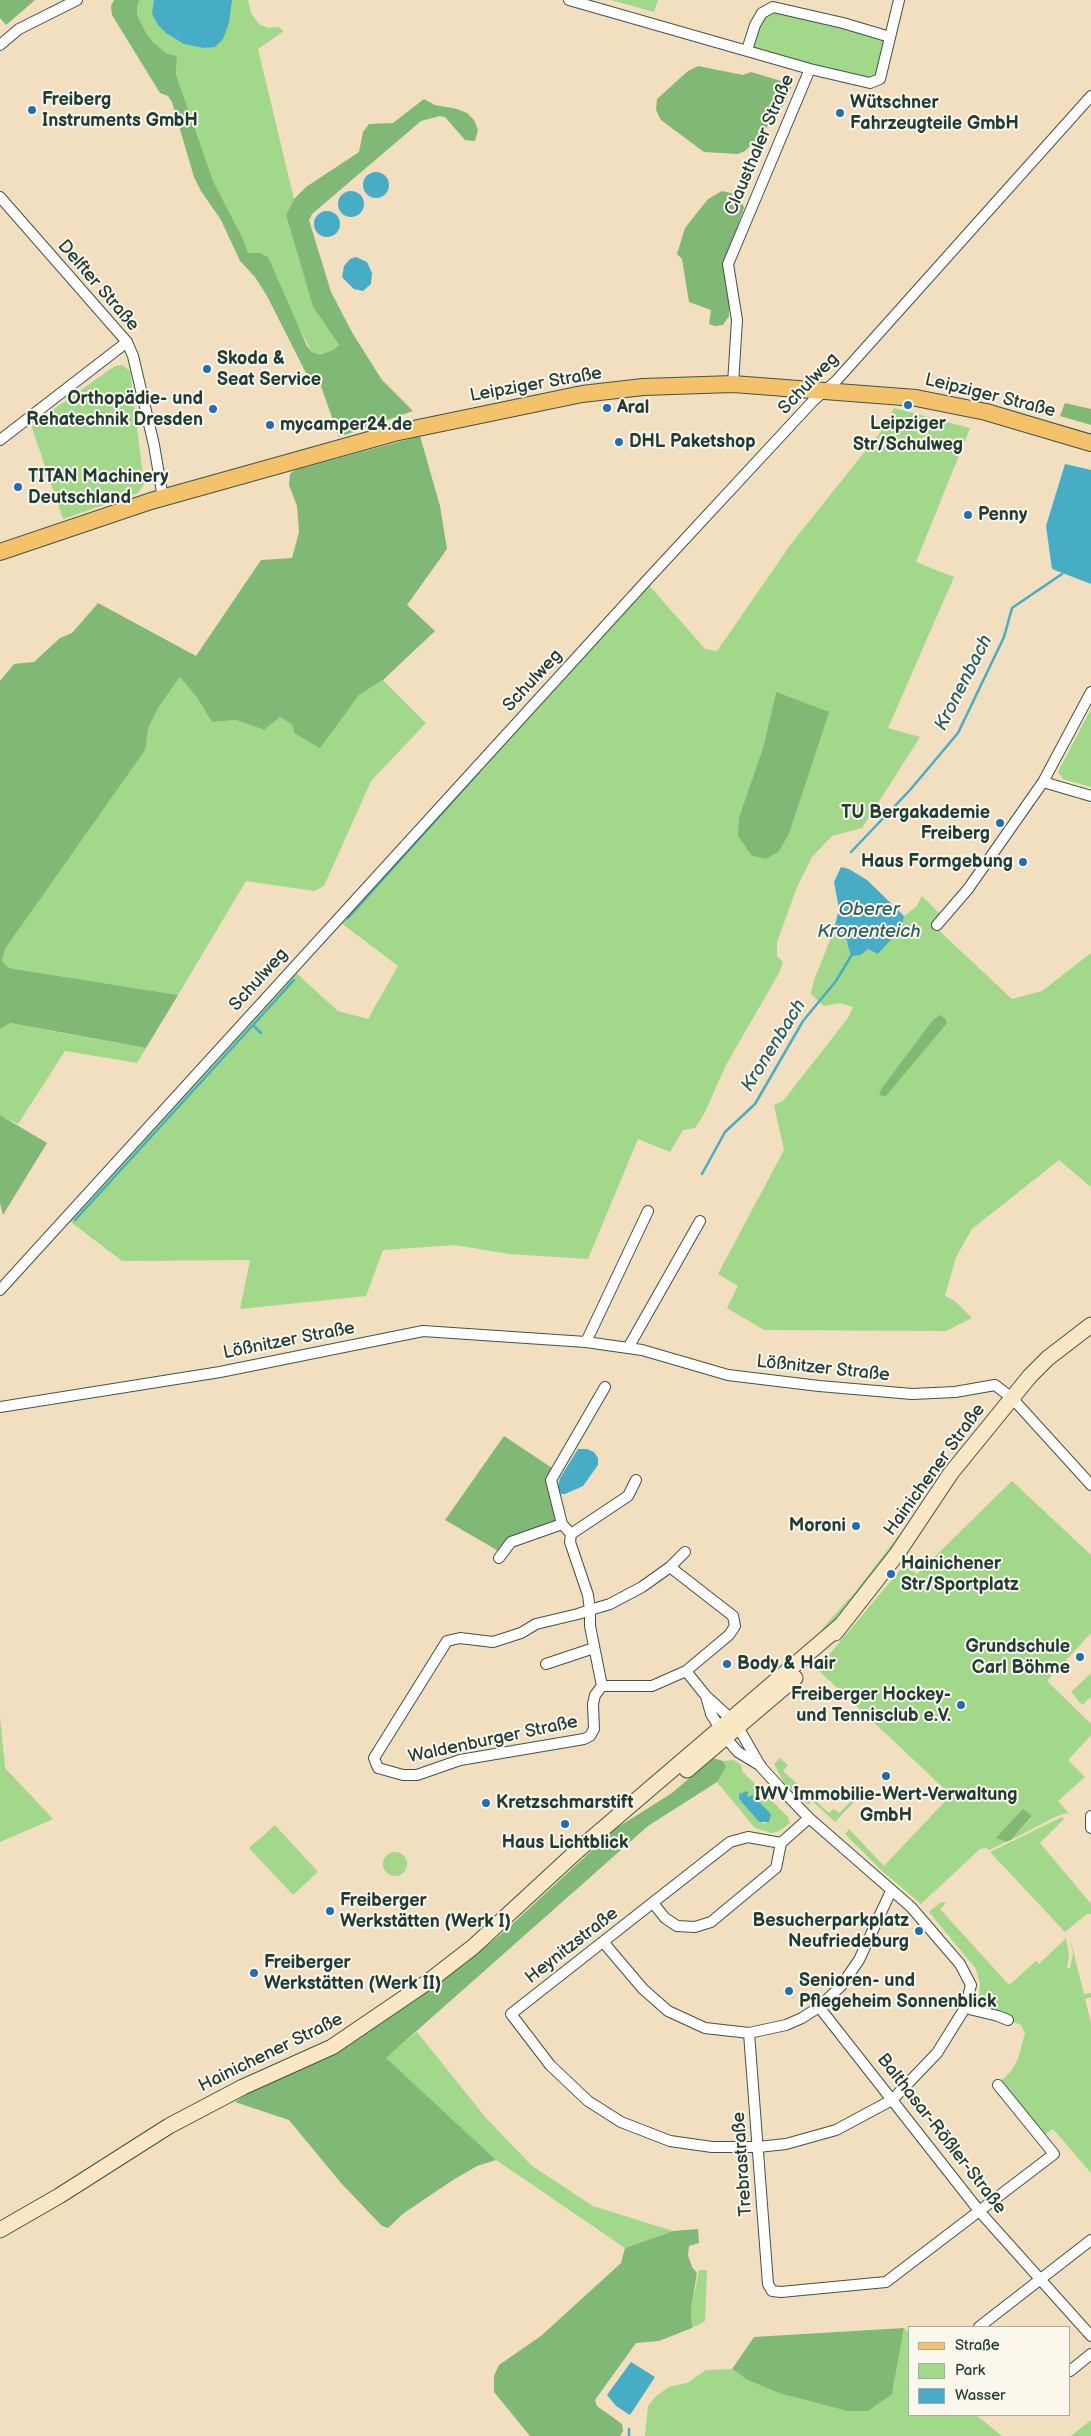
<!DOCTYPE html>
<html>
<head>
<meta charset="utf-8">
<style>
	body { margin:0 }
	#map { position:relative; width:1091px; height:2436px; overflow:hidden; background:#f1dfc0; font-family:"Balsamiq Sans",sans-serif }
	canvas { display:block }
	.legend { position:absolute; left:908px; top:2326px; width:162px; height:90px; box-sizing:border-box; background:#fbf7ec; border:1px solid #a3ada2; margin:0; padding:6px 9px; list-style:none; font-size:15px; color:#1f3d34 }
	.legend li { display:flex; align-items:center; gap:10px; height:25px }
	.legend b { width:25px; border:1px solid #a3ada2 }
</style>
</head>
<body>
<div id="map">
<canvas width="1091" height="2436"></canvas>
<ul class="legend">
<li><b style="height:6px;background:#f3c26a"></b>Straße</li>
<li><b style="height:14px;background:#a1d889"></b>Park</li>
<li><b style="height:14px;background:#47adc7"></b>Wasser</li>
</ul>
</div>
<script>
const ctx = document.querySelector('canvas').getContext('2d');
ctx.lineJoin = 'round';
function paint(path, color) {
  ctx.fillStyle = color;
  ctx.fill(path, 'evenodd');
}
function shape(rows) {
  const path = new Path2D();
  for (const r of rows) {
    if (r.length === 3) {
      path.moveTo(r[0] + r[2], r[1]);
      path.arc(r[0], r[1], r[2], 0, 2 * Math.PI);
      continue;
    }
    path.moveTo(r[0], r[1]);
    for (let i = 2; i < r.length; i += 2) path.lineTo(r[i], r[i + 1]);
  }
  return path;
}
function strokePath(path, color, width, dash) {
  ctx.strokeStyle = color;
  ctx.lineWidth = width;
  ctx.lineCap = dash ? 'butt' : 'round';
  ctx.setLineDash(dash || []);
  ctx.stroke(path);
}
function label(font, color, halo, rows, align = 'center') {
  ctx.font = font + ' "Balsamiq Sans",sans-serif';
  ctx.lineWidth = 4;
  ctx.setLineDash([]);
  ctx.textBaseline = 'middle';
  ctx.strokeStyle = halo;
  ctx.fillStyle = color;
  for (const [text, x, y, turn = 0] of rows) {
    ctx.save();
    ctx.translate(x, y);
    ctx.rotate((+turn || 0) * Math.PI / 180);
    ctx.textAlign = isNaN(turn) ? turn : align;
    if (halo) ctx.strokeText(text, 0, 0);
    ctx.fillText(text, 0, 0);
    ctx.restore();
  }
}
const green = shape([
	[140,0,248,0,251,13,259,24,268,28,278,27,284,31,258,49,294,199,286,215,313,307,339,345,333,350,320,355,312,352,287,305,268,257,260,253,248,254,243,239,213,181,197,142,176,75,177,56,166,53,153,42,145,31,137,16,138,3],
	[611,0,658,0,654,12],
	[773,7,890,37,880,79,870,83,747,50,755,25],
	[122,365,130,371,144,484,138,493,63,519,32,428,33,424,115,366],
	[894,408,970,428,916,562,954,577,888,728,920,737,862,828,832,836,812,857,797,887,777,942,777,956,783,962,779,973,726,1065,704,1114,695,1128,683,1130,670,1152,638,1139,588,1259,510,1254,455,1245,383,1250,366,1296,240,1309,250,1260,122,1261,68,1220,294,971,338,1011,368,1019,398,966,340,922,647,583,705,649,717,651,791,544,882,430],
	[776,692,801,796,789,834,779,851,763,748],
	[181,676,196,696,212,722,236,720,263,730,280,717,294,725,320,747,359,695,383,680,426,723,371,781,324,886,314,891,246,881,178,995,9,968,2,961,5,949,144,750,148,729,158,708],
	[1091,709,1091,787,1063,779,1058,772],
	[922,896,940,914,933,925,1012,999,1042,991,1091,953,1091,1187,1059,1160,972,1229,956,1257,945,1296,956,1302,972,1318,946,1331,764,1330,727,1308,738,1286,718,1274,784,1150,774,1105,783,1101,848,1018,853,1007,840,1003,824,1006,811,994,814,980,833,933,845,934,846,942,861,955,868,949,873,951,902,927,904,916,916,907],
	[10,1023,62,1033,146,1048,137,1063,65,1051,18,1124,0,1115,0,1029],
	[1012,1481,1091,1555,1091,1633,1047,1681,1091,1724,1091,1735,1068,1760,1085,1777,1058,1801,1070,1815,1066,1813,1057,1816,1011,1840,1032,1817,997,1838,1006,1842,989,1850,986,1848,980,1849,921,1904,881,1870,845,1834,849,1829,884,1866,951,1795,817,1669,901,1569,907,1567,917,1574],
	[909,1522,913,1525,859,1595,825,1632,822,1629,855,1592],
	[1091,1673,1091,1697,1082,1705,1071,1692],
	[0,1716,5,1768,53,1819,0,1842],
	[780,1758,788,1765,783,1771,829,1813,834,1809,839,1813,852,1800,847,1795,850,1792,857,1799,835,1822,812,1801,808,1805,784,1783,774,1764],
	[734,1760,742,1766,742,1771,788,1817,790,1823,779,1831,772,1833,755,1828,717,1782,726,1767,723,1761],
	[746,1791,746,1795,767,1824,759,1822,739,1799,741,1793],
	[1062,1817,1064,1819,1040,1843,1091,1904,1091,1914,1087,1914,1065,1932,990,1852],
	[275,1825,318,1872,293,1895,249,1848],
	[395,1864,12],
	[941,1902,946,1903,940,1909,1009,1985,1036,1961,1039,1964,1066,1938,1069,1956,1067,1968,1070,1969,1073,1953,1069,1934,1084,1994,1091,1993,1091,1997,1085,1999,1091,2023,1091,2173,1053,2129,1042,2137,1000,2082,1011,2071,1018,2059,1025,2033,1021,2025,978,2006,980,1984,976,1969,929,1912],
	[417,2032,486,2118,532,2166,593,2206,673,2231,625,2248,496,2160,385,2058],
	[699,2270,707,2270,705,2321,692,2328,691,2310],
	[904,2328,910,2335,910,2415,976,2415,1002,2436,645,2436,648,2406,656,2396,669,2387,687,2383,706,2370,732,2369,746,2379,892,2394],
	[1091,2420,1091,2436,1071,2436]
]);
const forest = shape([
	[0,0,35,0,6,25,0,18],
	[114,0,140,0,138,3,137,15,145,31,153,42,166,53,177,56,176,75,213,181,243,239,248,253,260,253,268,257,307,346,312,352,320,355,333,350,339,345,313,307,286,215,294,199,306,187,359,152,363,132,369,124,393,123,424,99,435,105,457,109,467,113,474,120,478,130,475,141,465,140,445,117,440,116,421,121,312,214,309,220,331,292,353,334,382,380,413,411,339,437,317,375,308,377,267,296,255,277,240,261,221,220,201,191,194,177,172,102,168,96,160,93,112,15,111,6],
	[698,66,743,75,751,72,788,83,791,87,786,101,762,134,745,151,738,154,704,152,661,120,656,110,657,99,688,71],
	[722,191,736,194,741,199,744,208,724,265,729,296,729,316,723,325,715,326,709,324,711,310,689,302,682,259,677,254,685,228,708,199],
	[1065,403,1091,409,1091,425,1060,416],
	[420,436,440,506,447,549,407,605,435,631,383,680,359,695,320,748,294,733,293,725,280,717,264,730,236,720,212,722,196,696,180,677,158,708,148,729,145,750,5,949,2,961,9,968,178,995,146,1048,10,1023,0,1029,0,681,14,664,34,662,60,638,72,633,98,603,196,656,261,560,292,558,299,532,297,506,289,485,290,474,295,470],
	[776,692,829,712,789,834,779,851,766,859,751,855,738,836,739,818,763,748],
	[939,1015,945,1018,947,1023,886,1096,882,1096,879,1094,882,1088,933,1020],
	[0,1115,47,1143,3,1215,0,1203],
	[504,1436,555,1470,562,1524,511,1542,502,1553,445,1520],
	[713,1758,723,1761,726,1767,717,1782,648,1826,386,2058,496,2160,477,2166,453,2180,404,2213,388,2228,382,2226,341,2183,289,2120,235,2102,262,2084,326,2057,359,2038,416,2000,465,1964,506,1930,615,1829,672,1793],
	[1023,1809,1032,1816,1011,1840,1006,1842,996,1838],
	[698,2229,699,2243,689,2246,688,2255,692,2267,697,2273,691,2310,692,2328,659,2341,636,2343,595,2400,597,2406,622,2424,623,2431,620,2436,530,2436,494,2392,494,2376,499,2365,541,2336,621,2263,625,2248,673,2231],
	[904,2328,892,2394,868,2411,848,2411,779,2393,746,2379,732,2369,754,2337]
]);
const water = shape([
	[154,0,232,0,229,23,223,39,215,47,204,48,184,44,166,33,158,25,152,14],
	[376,185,13],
	[351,204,13],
	[327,224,13],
	[356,257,367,262,372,273,371,284,363,291,354,289,342,277,344,266,350,259],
	[1065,464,1091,470,1091,584,1052,569,1046,526],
	[841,867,849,869,867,880,904,916,902,927,878,954,868,949,861,955,851,956,845,935,833,933,839,909,834,882],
	[578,1449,587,1449,594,1452,598,1458,598,1465,583,1486,565,1494,561,1494,558,1486,560,1478],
	[746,1791,749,1793,747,1795,749,1797,752,1795,769,1812,771,1815,769,1822,759,1822,739,1799,739,1794],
	[631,2362,655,2377,630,2415,616,2406,607,2395]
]);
const stream = shape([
	[851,852,910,790,958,733,1004,637,1012,608,1062,574],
	[348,918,479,772],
	[253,1025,261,1033],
	[702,1174,725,1132,755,1104,803,1021,836,981,851,956],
	[75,1220,294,980],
	[629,2436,629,2429]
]);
const street = shape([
	[569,0,810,69,870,83,880,79,899,0],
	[0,45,19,29,77,0],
	[747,50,755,25,762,13,773,7,843,23,890,37],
	[0,197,127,342,133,356,154,445,163,498],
	[733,384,737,320,728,264,810,69],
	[0,440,127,342],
	[1043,782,1091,796],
	[937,925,968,889,1043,782,1091,692],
	[0,1290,648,579,813,401,836,381,1091,96],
	[586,1342,648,1211],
	[628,1348,700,1221],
	[605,1387,551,1480,562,1524,571,1534,570,1542,588,1595,590,1610,590,1626,602,1686,595,1695,593,1704,594,1729,590,1736,584,1739,460,1760,417,1775,403,1775,378,1768,374,1758,447,1641,460,1638,493,1642,521,1633,536,1624,578,1614,590,1610,610,1604,642,1587,670,1567,733,1616,735,1626,729,1635,686,1671,706,1696,731,1719],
	[0,1407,220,1372,423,1331,586,1342,642,1350,728,1375,819,1386,912,1394,955,1392,995,1385,1012,1398,1091,1485],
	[571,1534,628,1496,636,1480],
	[499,1558,511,1542,562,1524],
	[670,1567,685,1552],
	[546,1664,594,1648],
	[602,1686,652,1686,686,1671],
	[706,1696,711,1714,720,1728],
	[738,1727,761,1767,783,1791,809,1818,911,1907,960,1964,971,1985,965,2008,937,2053,892,2100,836,2130,786,2144,758,2147,712,2147,670,2141,621,2122,588,2101,550,2065,511,2014,730,1842,748,1837,781,1843,809,1818],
	[725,1737,738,1752,761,1766],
	[1091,1816,1091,1828],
	[653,1903,665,1918,677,1926,695,1927,711,1922,776,1868,781,1843],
	[604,1943,643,1989,668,2011,705,2028,749,2033,786,2025,802,2018,819,2007,841,1986,859,1960,891,1891],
	[819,2007,980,2212,1091,2336],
	[965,2008,998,2016,1008,2020],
	[749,2033,768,2284,772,2291,781,2292,886,2282,1054,2154,998,2085],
	[979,2327,1091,2240],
	[1070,2371,1091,2354]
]);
const secondary = shape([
	[835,1633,897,1554,951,1473,1030,1376,1048,1358,1091,1325],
	[687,1770,795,1678],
	[0,2230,59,2196,169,2126,243,2087,332,2047,429,1981,473,1947,577,1851,840,1626]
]);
const primary = shape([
	[0,552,151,501,394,433,582,394,643,387,733,384,916,398,986,412,1091,443]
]);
const markers = [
	[32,110,5,"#1f6fb2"],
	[840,113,5,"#1f6fb2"],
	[207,369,5,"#1f6fb2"],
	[908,405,5,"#1f6fb2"],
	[607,408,5,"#1f6fb2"],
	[213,409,5,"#1f6fb2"],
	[270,425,5,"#1f6fb2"],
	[619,442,5,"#1f6fb2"],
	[18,487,5,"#1f6fb2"],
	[968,515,5,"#1f6fb2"],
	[1000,823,5,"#1f6fb2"],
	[1023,862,5,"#1f6fb2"],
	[856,1526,5,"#1f6fb2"],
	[891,1574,5,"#1f6fb2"],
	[1080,1657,5,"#1f6fb2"],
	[727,1664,5,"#1f6fb2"],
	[961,1705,5,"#1f6fb2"],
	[886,1776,5,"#1f6fb2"],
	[486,1803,5,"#1f6fb2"],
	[565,1824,5,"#1f6fb2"],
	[330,1911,5,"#1f6fb2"],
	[919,1931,5,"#1f6fb2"],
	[254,1973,5,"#1f6fb2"],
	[789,1991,5,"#1f6fb2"]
];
const poiNames = [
	["Freiberg",42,100],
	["Instruments GmbH",42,121],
	["Wütschner",850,103],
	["Fahrzeugteile GmbH",850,124],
	["Skoda &",217,359],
	["Seat Service",217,380],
	["Orthopädie- und",203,399,"right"],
	["Rehatechnik Dresden",203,420,"right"],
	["Aral",617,408],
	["Leipziger",908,424,"center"],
	["Str/Schulweg",908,445,"center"],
	["mycamper24.de",280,425],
	["DHL Paketshop",629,442],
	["TITAN Machinery",28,477],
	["Deutschland",28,498],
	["Penny",978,515],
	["TU Bergakademie",990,813,"right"],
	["Freiberg",990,834,"right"],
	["Haus Formgebung",1013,862,"right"],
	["Moroni",846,1526,"right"],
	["Hainichener",901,1564],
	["Str/Sportplatz",901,1585],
	["Grundschule",1070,1647,"right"],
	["Carl Böhme",1070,1668,"right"],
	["Body & Hair",737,1664],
	["Freiberger Hockey-",951,1695,"right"],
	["und Tennisclub e.V.",951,1716,"right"],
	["IWV Immobilie-Wert-Verwaltung",886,1795,"center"],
	["GmbH",886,1816,"center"],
	["Kretzschmarstift",496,1803],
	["Haus Lichtblick",565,1843,"center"],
	["Freiberger",340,1901],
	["Werkstätten (Werk I)",340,1922],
	["Besucherparkplatz",909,1921,"right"],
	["Neufriedeburg",909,1942,"right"],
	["Freiberger",264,1963],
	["Werkstätten (Werk II)",264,1984],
	["Senioren- und",799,1981],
	["Pflegeheim Sonnenblick",799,2002]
];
const streetNames = [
	["Clausthaler Straße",760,145,-67],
	["Delfter Straße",98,286,49],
	["Schulweg",809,384,-46],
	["Leipziger Straße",536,385,-10],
	["Leipziger Straße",990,396,14],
	["Schulweg",533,681,-47],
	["Schulweg",259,980,-48],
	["Lößnitzer Straße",289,1341,-11],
	["Lößnitzer Straße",823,1369,6],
	["Hainichener Straße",935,1470,-54],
	["Waldenburger Straße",493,1740,-12],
	["Heynitzstraße",572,1946,-38],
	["Hainichener Straße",271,2053,-26],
	["Balthasar-Rößler-Straße",941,2134,52],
	["Trebrastraße",743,2164,-94]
];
const waterNames = [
	["Kronenbach",964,683,-63],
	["Oberer",869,910],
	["Kronenteich",869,932],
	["Kronenbach",774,1046,-58]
];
paint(green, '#a1d889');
paint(forest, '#80b875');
paint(water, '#47adc7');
strokePath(stream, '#47adc7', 2.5);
strokePath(street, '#3e5549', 12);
strokePath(secondary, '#3e5549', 17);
strokePath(primary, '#3e5549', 18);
strokePath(street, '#fff', 10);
strokePath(secondary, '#fae7c3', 15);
strokePath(primary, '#f3c26a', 16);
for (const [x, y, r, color] of markers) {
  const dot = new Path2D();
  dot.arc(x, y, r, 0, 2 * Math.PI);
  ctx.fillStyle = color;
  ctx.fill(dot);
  strokePath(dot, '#fbf7ec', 2);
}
label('bold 18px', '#1f3d34', '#fbf7ec', poiNames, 'left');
label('18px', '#1f3d34', '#fbf7ec', streetNames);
label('italic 19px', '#2b5f60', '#fbf7ec', waterNames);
</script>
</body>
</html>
